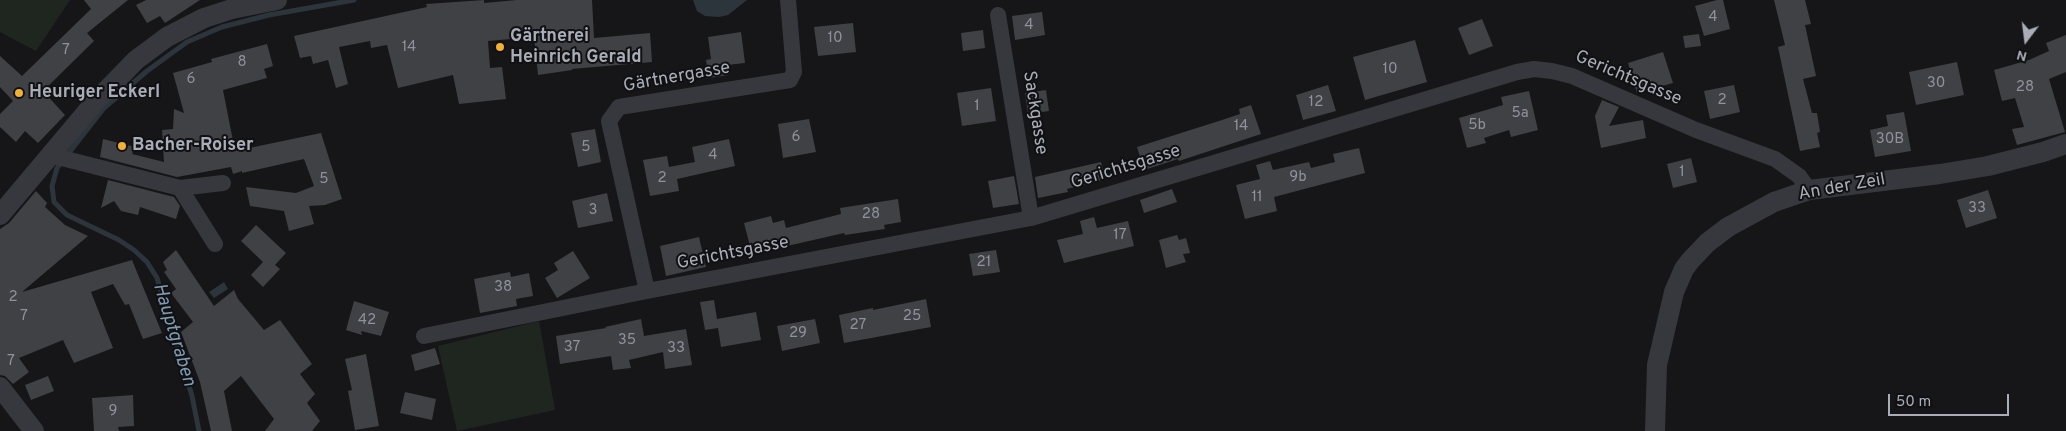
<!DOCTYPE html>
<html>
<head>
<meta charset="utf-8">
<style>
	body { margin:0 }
	#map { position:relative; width:2066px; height:431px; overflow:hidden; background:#161618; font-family:Overpass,sans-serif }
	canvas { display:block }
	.north { position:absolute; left:2001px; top:15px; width:50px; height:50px; -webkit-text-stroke:4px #111113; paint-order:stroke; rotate:195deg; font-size:14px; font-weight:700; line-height:20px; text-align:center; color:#a8adb8 }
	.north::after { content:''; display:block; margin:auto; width:18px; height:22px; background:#a8adb8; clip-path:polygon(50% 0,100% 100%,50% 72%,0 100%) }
	.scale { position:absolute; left:1888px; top:394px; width:121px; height:22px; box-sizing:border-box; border:2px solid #a8adb8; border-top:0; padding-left:6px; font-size:15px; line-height:18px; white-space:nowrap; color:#a8adb8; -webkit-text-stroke:4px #111113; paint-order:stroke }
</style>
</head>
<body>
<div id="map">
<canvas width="2066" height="431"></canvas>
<div class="north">N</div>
<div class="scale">50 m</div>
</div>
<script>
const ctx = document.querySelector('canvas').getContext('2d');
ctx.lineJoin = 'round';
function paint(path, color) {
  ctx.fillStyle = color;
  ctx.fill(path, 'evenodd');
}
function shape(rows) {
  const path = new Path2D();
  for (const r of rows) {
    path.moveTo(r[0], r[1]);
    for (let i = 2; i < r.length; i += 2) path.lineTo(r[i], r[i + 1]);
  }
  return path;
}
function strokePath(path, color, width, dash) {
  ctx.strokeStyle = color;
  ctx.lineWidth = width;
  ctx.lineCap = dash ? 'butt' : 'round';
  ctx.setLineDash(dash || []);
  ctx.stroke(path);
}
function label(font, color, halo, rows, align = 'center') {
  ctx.font = font + ' Overpass,sans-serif';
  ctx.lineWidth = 4;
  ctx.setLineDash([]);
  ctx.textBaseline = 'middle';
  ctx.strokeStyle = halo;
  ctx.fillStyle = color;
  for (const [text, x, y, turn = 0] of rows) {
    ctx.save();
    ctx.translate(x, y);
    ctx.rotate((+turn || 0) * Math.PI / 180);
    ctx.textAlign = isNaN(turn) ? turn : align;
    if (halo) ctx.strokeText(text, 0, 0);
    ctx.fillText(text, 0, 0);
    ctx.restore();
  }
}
const green = shape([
	[0,0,70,0,36,51,0,32],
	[539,321,555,410,457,431,438,346]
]);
const water = shape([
	[693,0,747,0,728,15,719,17,705,16,697,11],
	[224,282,228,289,214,298,209,292]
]);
const stream = shape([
	[199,431,192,396,157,278,147,262,134,250,119,240,67,215,54,202,52,186,57,168,104,108,147,71,187,42,222,27,269,15,354,0]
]);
const building = shape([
	[84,0,128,0,87,33,94,41,43,91,65,115,38,143,25,131,16,142,0,127,0,114,13,101,0,87,0,56,22,76,91,9],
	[146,0,200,0,165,23,160,16,147,23,136,5],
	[484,0,484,3,517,0,592,0,594,38,650,33,652,62,572,69,572,70,538,75,534,37,488,41,490,68,502,67,506,99,459,104,453,75,398,88,387,45,371,48,370,41,339,47,348,84,336,88,328,60,313,64,311,56,300,58,294,36,427,7,426,4],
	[1717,0,1723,0,1730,29,1704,36,1695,6],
	[1774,0,1805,0,1811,24,1805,25,1816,76,1803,79,1812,113,1817,113,1820,132,1817,133,1820,147,1800,151,1778,47,1785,45],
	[1042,12,1045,35,1015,40,1012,16],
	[1482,19,1493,46,1469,55,1458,28],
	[853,23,856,52,818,56,814,27],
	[983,30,985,48,963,51,961,33],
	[741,32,745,63,727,65,728,75,709,78,706,60,711,59,708,37],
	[1699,34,1701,46,1685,48,1683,36],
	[2066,35,2066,72,2049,79,2065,132,2017,145,2012,129,2024,127,2015,98,2002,101,1994,70,2029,60,2049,51,2046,43],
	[1415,40,1427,82,1365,100,1353,57],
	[267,44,273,66,264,69,267,78,223,90,235,151,321,133,342,199,325,205,309,206,314,224,289,231,284,211,250,206,246,187,296,193,314,186,304,159,242,173,242,171,233,174,231,167,177,177,100,157,103,139,135,147,132,154,164,162,162,130,173,129,174,109,184,113,173,73,212,62,211,59],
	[1663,52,1673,83,1637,93,1628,63],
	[1957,62,1964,95,1916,105,1909,72],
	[1328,85,1336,111,1303,120,1296,95],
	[1734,85,1740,112,1710,119,1704,91],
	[991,88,996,121,962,126,957,93],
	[1046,90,1049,111,1028,114,1025,93],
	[1529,91,1538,130,1511,137,1509,130,1484,138,1486,143,1467,148,1459,118,1503,105,1501,97],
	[1602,100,1619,107,1609,126,1643,120,1646,138,1601,148,1595,116],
	[1251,105,1261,134,1179,161,1178,159,1144,170,1137,147,1222,120,1240,114,1239,109],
	[1904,112,1911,151,1875,157,1870,130,1888,126,1886,115],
	[809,119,816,152,783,158,778,124],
	[595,129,601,162,578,167,571,133],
	[729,139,735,166,677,179,679,191,650,196,643,160,667,156,669,167,695,162,692,147],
	[1359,148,1365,173,1274,197,1277,211,1245,219,1236,185,1260,179,1256,165,1270,161,1273,170,1309,162,1311,168,1335,162,1333,154],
	[1691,158,1697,182,1673,188,1667,164],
	[1101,162,1105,179,1067,189,1068,192,1038,198,1035,177],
	[1014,176,1019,204,993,208,988,181],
	[108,180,174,197,180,206,176,219,140,207,138,215,121,211,114,201,101,208],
	[1172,189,1177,202,1144,213,1140,200],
	[1988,190,1997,218,1966,228,1957,200],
	[36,191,47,203,45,207,65,225,88,236,22,292,132,260,162,333,143,339,129,304,125,305,113,284,91,292,113,348,74,363,63,340,19,358,29,372,13,384,5,376,0,375,0,229,9,223],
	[607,193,613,221,578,228,572,201],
	[898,199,901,222,884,225,885,229,845,235,844,233,752,254,744,223,771,216,773,223,784,220,786,228,841,214,840,208],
	[1094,217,1097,228,1128,221,1134,246,1064,263,1057,240,1083,234,1080,221],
	[256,225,286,253,275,265,280,269,263,287,251,275,263,262,241,241],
	[1177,235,1179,240,1186,238,1190,253,1183,254,1186,262,1166,268,1159,240],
	[699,237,706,267,666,276,660,246],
	[176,250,214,306,234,290,238,299,264,330,280,320,312,364,300,374,315,394,307,403,320,421,312,431,265,431,274,419,241,376,224,391,232,431,211,431,200,382,181,332,193,322,171,293,176,289,164,272,167,270,163,262],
	[996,250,1000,272,973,276,969,254],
	[573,251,590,278,557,298,545,278,558,270,554,263],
	[510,272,511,277,529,273,533,296,516,299,517,306,480,313,474,279],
	[926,299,931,327,844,343,839,315,873,308,873,310],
	[714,300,717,319,756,312,761,340,721,347,718,328,705,330,700,302],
	[354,301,389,312,381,336,361,331,362,335,346,330],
	[641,319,644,336,686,329,692,365,665,369,663,352,629,360,631,368,613,370,611,356,560,364,556,336,606,328,605,327],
	[815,319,820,343,782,351,777,326],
	[435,348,440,364,415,371,411,355],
	[366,354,379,426,355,430,348,391,352,390,345,359],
	[48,376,54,391,31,400,25,385],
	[405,392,436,399,432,420,400,413],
	[133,395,134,426,118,427,119,431,94,431,92,398]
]);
const minor = shape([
	[998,15,1031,218],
	[50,155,180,188,223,183],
	[180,188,215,244],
	[647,291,609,121,619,107,790,80,794,72,788,0],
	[424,336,647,291,1031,218,1517,72,1534,69,1552,71,1572,76,1696,130,1775,159,1799,176,1809,190]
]);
const tertiary = shape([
	[0,215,96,101,136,60,167,37,204,18,232,9,277,0],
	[0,387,34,431],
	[1655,431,1657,365,1674,292,1684,269,1690,261,1707,243,1728,227,1774,202,1809,190,1940,174,1988,166,2043,152,2066,144]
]);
const markers = [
	[500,47,5,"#f2b134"],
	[19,93,5,"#f2b134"],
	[122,146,5,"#f2b134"]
];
const numberNames = [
	["4",1713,18],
	["4",1029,26],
	["10",835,39],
	["14",409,48],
	["7",66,51],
	["8",242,63],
	["10",1390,70],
	["6",191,80],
	["30",1936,84],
	["28",2025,88],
	["2",1722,101],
	["12",1316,103],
	["1",977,107],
	["5a",1520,114],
	["5b",1477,126],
	["14",1241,127],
	["6",796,138],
	["30B",1890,140],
	["5",586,148],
	["4",713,156],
	["1",1682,173],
	["9b",1298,178],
	["2",662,179],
	["5",324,180],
	["11",1257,198],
	["33",1977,209],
	["3",593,211],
	["28",871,215],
	["17",1120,236],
	["21",984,263],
	["38",503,288],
	["2",13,298],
	["7",24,317],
	["25",912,317],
	["42",367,321],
	["27",858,326],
	["29",798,334],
	["35",627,341],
	["37",572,348],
	["33",676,349],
	["7",11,362],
	["9",113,412]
];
const poiNames = [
	["Gärtnerei",510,37],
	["Heinrich Gerald",510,58],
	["Heuriger Eckerl",29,93],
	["Bacher-Roiser",132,146]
];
const streetNames = [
	["Gärtnergasse",677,78,-10],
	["Gerichtsgasse",1628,79,23],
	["Sackgasse",1034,113,81],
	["Gerichtsgasse",1126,168,-17],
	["An der Zeil",1842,188,-10],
	["Gerichtsgasse",733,254,-11]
];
const waterNames = [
	["Hauptgraben",173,335,73]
];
paint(green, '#1e261f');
paint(water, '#2c353c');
strokePath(stream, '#2c353c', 5);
paint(building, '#404145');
strokePath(minor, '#37383d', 16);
strokePath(tertiary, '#37383d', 20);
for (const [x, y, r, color] of markers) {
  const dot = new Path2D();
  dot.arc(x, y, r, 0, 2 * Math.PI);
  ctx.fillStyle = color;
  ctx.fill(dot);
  strokePath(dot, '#111113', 2);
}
label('15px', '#8e929b', null, numberNames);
label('bold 18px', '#a8adb8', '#111113', poiNames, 'left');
label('18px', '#a8adb8', '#111113', streetNames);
label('italic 19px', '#7f9bb3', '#111113', waterNames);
</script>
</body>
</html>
